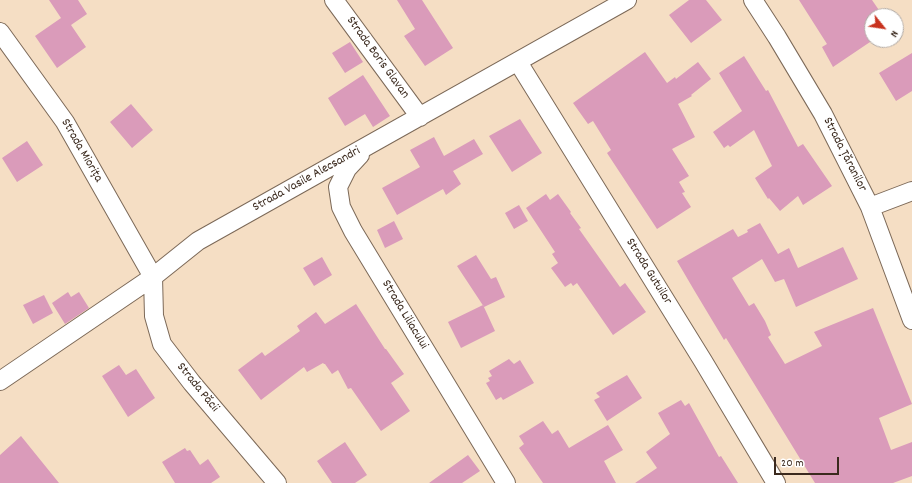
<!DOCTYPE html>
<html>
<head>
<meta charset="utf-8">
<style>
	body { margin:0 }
	#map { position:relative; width:912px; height:483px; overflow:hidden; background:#f5dec4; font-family:Dekko,sans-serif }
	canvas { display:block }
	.north { position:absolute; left:864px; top:8px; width:40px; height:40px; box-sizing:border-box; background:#fff; border:1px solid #b1aaa5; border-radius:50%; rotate:120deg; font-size:11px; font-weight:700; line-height:16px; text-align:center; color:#3b2a1e }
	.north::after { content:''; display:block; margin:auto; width:14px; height:18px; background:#c8321e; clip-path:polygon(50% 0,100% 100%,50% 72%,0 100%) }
	.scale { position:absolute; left:774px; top:457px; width:65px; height:18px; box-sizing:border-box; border:2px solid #3b2a1e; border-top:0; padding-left:5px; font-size:12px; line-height:14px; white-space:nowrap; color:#3b2a1e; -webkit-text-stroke:3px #fff; paint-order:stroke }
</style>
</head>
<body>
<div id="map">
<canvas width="912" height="483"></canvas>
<div class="north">N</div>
<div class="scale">20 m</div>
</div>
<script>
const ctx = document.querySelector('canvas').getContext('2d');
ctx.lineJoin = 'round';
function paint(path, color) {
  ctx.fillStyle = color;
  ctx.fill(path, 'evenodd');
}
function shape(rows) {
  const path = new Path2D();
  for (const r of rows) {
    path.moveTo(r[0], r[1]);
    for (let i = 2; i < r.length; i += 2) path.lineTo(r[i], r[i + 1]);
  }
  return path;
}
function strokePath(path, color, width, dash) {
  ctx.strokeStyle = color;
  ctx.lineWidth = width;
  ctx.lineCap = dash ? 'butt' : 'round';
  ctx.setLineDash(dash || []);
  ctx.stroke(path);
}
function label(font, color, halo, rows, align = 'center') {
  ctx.font = font + ' Dekko,sans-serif';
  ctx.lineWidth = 3;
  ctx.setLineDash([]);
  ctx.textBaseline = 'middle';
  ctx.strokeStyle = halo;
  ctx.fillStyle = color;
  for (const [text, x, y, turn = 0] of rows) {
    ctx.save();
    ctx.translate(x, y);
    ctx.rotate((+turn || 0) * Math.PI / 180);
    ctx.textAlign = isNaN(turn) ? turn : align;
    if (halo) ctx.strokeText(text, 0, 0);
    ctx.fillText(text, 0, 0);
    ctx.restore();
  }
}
const building = shape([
	[49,0,78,0,87,14,71,25,86,47,57,68,35,36,61,18],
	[397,0,422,0,453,48,425,66,404,36,415,29],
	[689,0,706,0,722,20,691,43,669,15],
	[799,0,872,0,883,16,872,16,873,40,833,67,822,47,827,44],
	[350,42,363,62,345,73,332,53],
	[645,52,667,83,675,77,676,79,698,62,711,79,691,95,692,96,678,104,695,137,672,149,689,176,679,182,685,192,682,193,691,207,657,229,607,153,611,150,593,121,588,124,573,103],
	[912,53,912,91,896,101,879,73],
	[744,56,766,91,768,90,798,147,803,144,832,186,803,205,798,196,780,211,769,198,768,199,755,178,772,166,754,130,730,147,728,145,724,148,713,132,742,111,719,73],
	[363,75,390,116,373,127,365,114,345,126,328,98],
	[131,104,153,130,132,148,110,122],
	[520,119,542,153,512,172,489,136],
	[434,137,444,156,474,139,483,154,453,171,461,184,446,195,443,189,397,215,382,188,420,167,410,150],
	[27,141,43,165,17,182,2,158],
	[546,194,550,200,558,194,571,212,570,213,581,228,579,229,620,287,625,283,646,312,613,335,577,283,573,286,571,283,565,287,551,268,558,263,552,254,555,252,526,208],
	[519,205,528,221,514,229,505,213],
	[394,221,403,239,385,248,377,230],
	[760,223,778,254,789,248,798,268,843,247,858,279,796,307,784,279,775,282,762,259,732,278,749,306,754,303,765,321,771,335,768,337,785,364,822,346,814,332,873,308,912,404,879,418,891,450,912,442,912,476,893,483,815,483,726,338,724,340,694,290,677,261,733,229,738,237,748,232,747,230],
	[476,255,491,279,496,277,505,297,484,307,457,266],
	[322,257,332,275,314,286,303,268],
	[68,292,71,297,79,292,89,308,65,324,52,303],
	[44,295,53,313,33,324,23,305],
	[356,304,385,349,386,349,404,374,391,383,410,411,381,431,351,388,348,389,338,370,332,374,325,364,324,364,323,363,307,372,304,367,261,400,238,370,262,352,265,356,300,331,297,326,316,312,325,324],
	[483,305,495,331,461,348,448,322],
	[509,359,514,364,520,360,534,383,503,400,501,397,496,400,486,383,490,381,488,378,492,376,489,371],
	[119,365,126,375,136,369,155,398,128,417,102,376],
	[627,375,642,398,607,421,594,400,600,397,596,393],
	[681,400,685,406,689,403,719,457,721,456,738,483,635,483,657,468,646,452,670,434,658,413],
	[543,421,552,434,558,430,569,448,608,425,623,450,604,461,616,483,543,483,519,448,524,444,519,436],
	[21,436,59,483,0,483,0,455],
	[345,442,367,475,355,483,332,483,317,461],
	[185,448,187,451,190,450,200,465,208,459,220,477,211,483,175,483,162,462],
	[468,455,480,471,462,483,429,483]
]);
const street = shape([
	[334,0,420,117],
	[753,0,777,37,823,114,870,207,912,320],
	[0,32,65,122,153,277,154,316,162,344,192,383,277,483],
	[518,62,703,361,776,483],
	[360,155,347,169,338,187,341,207,353,231,506,483],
	[870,207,912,191],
	[0,381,153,277,198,241,627,0]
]);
const streetNames = [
	["Strada Boris Glavan",377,58,54],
	["Strada Miorița",81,151,60],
	["Strada Țăranilor",844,155,63],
	["Strada Vasile Alecsandri",307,180,-29],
	["Strada Gutuilor",648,272,58],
	["Strada Liliacului",404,315,59],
	["Strada Păcii",197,388,51]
];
paint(building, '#da9bba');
strokePath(street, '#7c6958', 20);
strokePath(street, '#fff', 18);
label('13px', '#3b2a1e', '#fff', streetNames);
</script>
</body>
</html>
